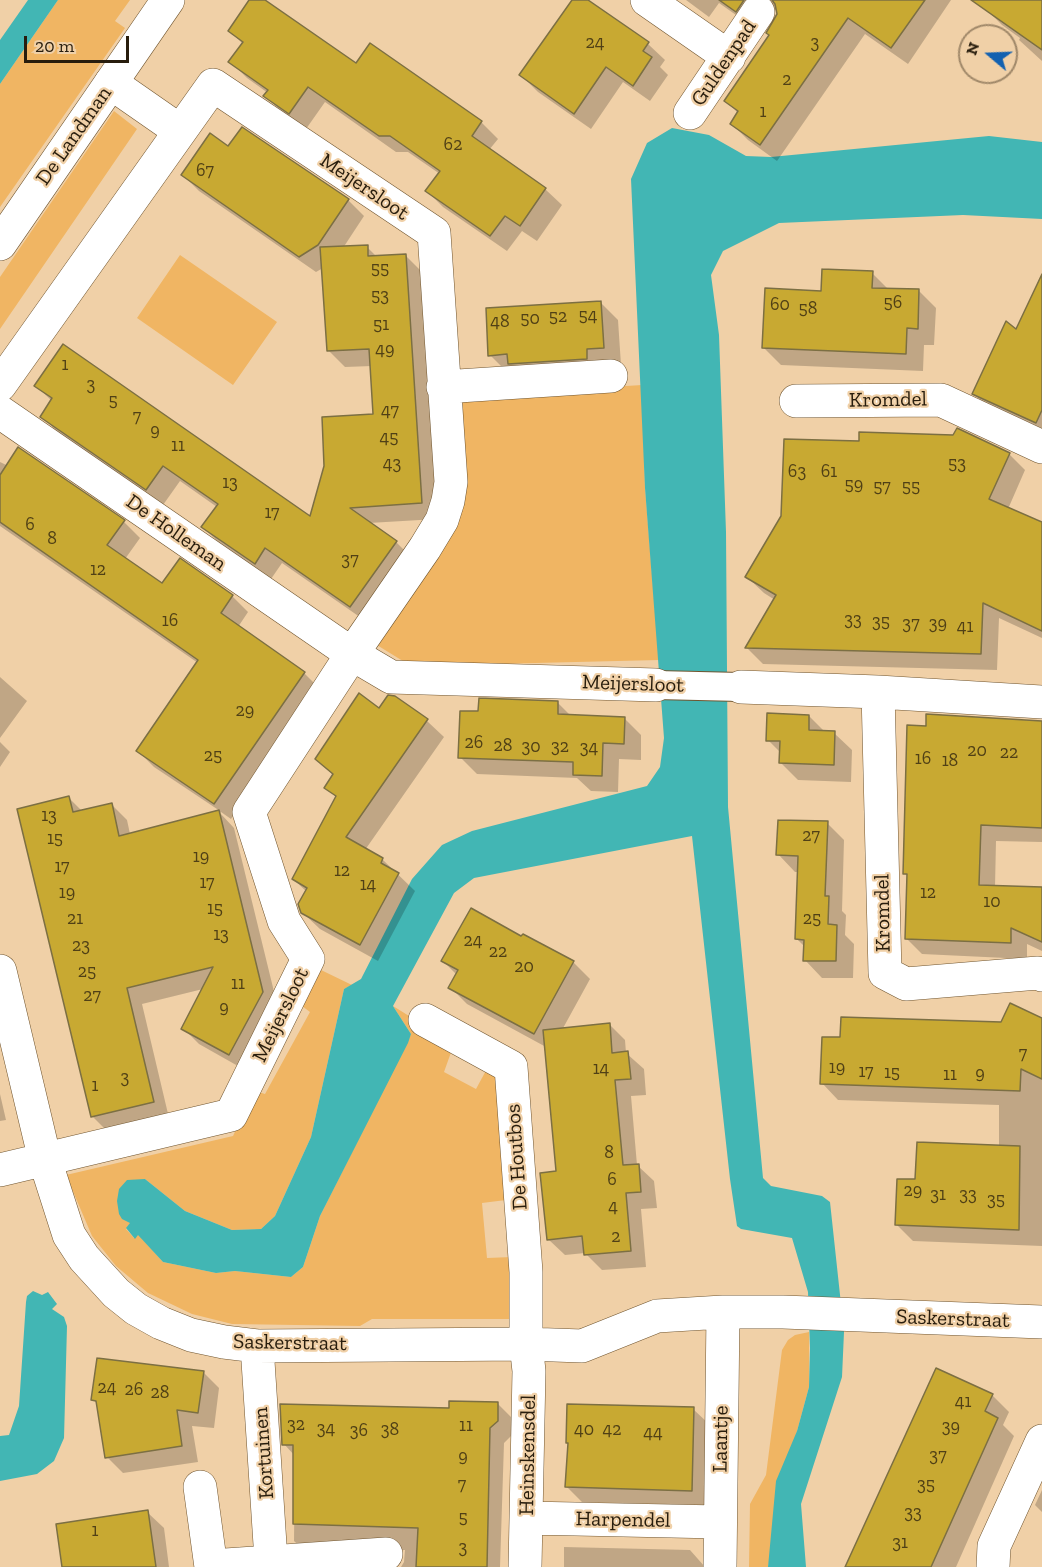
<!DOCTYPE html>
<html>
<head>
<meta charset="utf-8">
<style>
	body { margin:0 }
	#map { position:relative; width:1042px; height:1567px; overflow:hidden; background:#f0d0a7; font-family:"Zilla Slab",serif }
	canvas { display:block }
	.north { position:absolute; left:958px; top:24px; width:60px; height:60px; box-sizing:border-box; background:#f0d0a7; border:2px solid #a08869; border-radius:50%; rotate:289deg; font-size:16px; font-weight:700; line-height:24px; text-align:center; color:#281d0d }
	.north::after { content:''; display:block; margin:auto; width:21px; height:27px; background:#1361b0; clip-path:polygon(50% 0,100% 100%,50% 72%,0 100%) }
	.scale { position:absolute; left:24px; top:36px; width:105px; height:27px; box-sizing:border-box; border:3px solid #281d0d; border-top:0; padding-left:8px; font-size:18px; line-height:21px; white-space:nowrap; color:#281d0d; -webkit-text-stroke:4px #f0d0a7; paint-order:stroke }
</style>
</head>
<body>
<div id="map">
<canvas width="1042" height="1567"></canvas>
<div class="north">N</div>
<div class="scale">20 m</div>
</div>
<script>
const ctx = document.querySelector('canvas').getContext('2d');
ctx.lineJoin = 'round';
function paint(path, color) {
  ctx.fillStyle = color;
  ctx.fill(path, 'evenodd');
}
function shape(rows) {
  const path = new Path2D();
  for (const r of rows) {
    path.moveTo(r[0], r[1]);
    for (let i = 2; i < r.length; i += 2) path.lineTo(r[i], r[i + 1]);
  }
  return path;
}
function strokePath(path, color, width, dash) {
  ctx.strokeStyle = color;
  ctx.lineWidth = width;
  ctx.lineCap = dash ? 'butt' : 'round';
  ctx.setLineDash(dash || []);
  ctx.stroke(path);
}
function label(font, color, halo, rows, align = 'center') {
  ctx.font = font + ' "Zilla Slab",serif';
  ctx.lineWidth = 4.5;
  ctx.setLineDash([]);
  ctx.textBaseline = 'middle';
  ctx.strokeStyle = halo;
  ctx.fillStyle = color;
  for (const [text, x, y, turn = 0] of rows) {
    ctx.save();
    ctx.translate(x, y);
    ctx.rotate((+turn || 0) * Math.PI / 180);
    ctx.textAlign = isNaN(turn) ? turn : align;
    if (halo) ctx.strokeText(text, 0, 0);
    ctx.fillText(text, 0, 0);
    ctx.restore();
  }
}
const green = shape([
	[58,0,130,0,115,21,125,28,0,207,0,84],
	[114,111,137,129,0,329,0,277],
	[180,255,277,322,233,385,137,318],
	[642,385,645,488,659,660,411,666,372,642,455,524,453,397],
	[321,970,352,985,344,989,311,1137,275,1216,261,1229,232,1230,185,1211,145,1179,130,1224,126,1229,134,1238,138,1234,163,1262,216,1273,235,1271,291,1277,303,1267,320,1216,411,1034,393,1006,454,1044,444,1072,476,1089,489,1065,495,1072,506,1200,482,1203,487,1258,512,1257,514,1319,372,1319,360,1326,232,1324,192,1314,148,1293,116,1266,92,1236,66,1175,233,1136,255,1091,265,1094,310,1012,302,1006],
	[809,1332,809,1387,797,1431,768,1567,749,1567,750,1504,766,1475,782,1350,788,1340,795,1335]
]);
const water = shape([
	[28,0,58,0,0,84,0,40],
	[672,128,709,135,746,156,771,157,989,136,1042,142,1042,219,963,215,779,223,723,251,711,275,719,335,726,532,728,807,763,1178,771,1186,822,1196,830,1202,844,1332,842,1377,801,1504,806,1567,768,1567,776,1481,797,1431,809,1387,810,1348,808,1292,792,1238,741,1229,737,1226,730,1179,692,836,474,878,454,893,393,1006,411,1034,408,1043,320,1216,303,1267,291,1277,235,1271,216,1273,163,1262,138,1235,135,1239,126,1228,130,1223,122,1219,119,1214,117,1201,119,1189,127,1180,145,1179,185,1211,232,1230,261,1229,275,1216,311,1137,344,989,361,979,412,879,442,845,472,831,647,786,660,767,664,738,645,488,631,179,647,143],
	[33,1291,42,1295,48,1292,57,1304,52,1309,64,1317,67,1326,64,1438,54,1461,37,1474,0,1481,0,1436,9,1435,19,1406,26,1302,27,1296]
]);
const shadow = shape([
	[251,0,263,0,356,65,370,45,481,122,498,139,489,150,545,189,562,205,537,241,522,231,507,251,443,207,427,191,440,174,408,152,396,152,325,102,306,129,282,112,265,96,268,93,247,78,230,61,243,44,230,31],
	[574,0,585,0,648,44,665,60,660,67,668,75,650,101,623,82,591,129,538,92,521,75],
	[686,0,951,0,908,64,865,34,777,161,748,140,732,124,738,113,726,101,771,36,778,14,777,10,767,11,753,27,719,3,709,17],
	[977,0,1042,0,1042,61,1019,40,1020,38,1002,25],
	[229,148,348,200,364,216,343,248,367,247,377,257,405,255,422,272,437,519,369,523,396,542,412,558,367,622,282,563,271,579,219,543,203,527,217,507,180,481,163,505,58,433,42,416,52,401,36,386,311,519,375,415,372,366,345,367,329,351,323,268,316,272,199,191,183,175],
	[872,273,889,290,918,290,936,308,934,345,924,345,923,371,781,365,764,348,822,292],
	[601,303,618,320,621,365,507,372,490,355],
	[1042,304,1042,434,990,410,974,394,1017,331],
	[1009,454,1025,470,1008,509,1042,524,1042,638,999,618,997,670,763,664,747,648,775,600,764,593,747,577],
	[0,462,124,522,140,538,125,559,162,585,232,596,248,612,238,627,304,673,320,689,231,819,221,812,220,813,234,828,278,1008,245,1070,199,1044,183,1028,203,989,142,1004,169,1118,109,1133,93,1117,19,810,69,798,82,811,111,804,127,820,130,834,220,811,154,767,138,751,198,663,0,526],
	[0,677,27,701,0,738],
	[394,697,427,721,444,737,365,850,382,859,415,891,378,961,320,929,302,912,307,892,293,879,337,798,326,787,334,776,316,759],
	[557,702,571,716,624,718,641,735,641,760,619,759,618,792,591,791,577,778,477,774,460,757],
	[809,716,825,732,834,733,852,750,851,782,798,780,781,763,781,753,768,740],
	[1042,722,1042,842,996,841,995,887,1042,888,1042,951,1027,944,1027,959,922,954,906,938,909,877,905,874],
	[0,742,10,752,0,767],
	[827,823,844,840,842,911,846,915,845,935,854,944,853,978,822,978,805,960,805,947,796,938,799,872,795,872,778,854],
	[522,939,573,962,590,979,562,1030,609,1024,625,1040,626,1053,644,1069,646,1095,631,1096,637,1165,654,1181,657,1208,641,1209,646,1267,602,1270,585,1253,565,1255,548,1239,557,1173,546,1047,467,1004,450,987,457,975,443,961],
	[1042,1025,1042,1246,913,1241,897,1225,917,1181,999,1146,999,1105,838,1100,822,1083],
	[0,1094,6,1120,0,1121],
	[203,1372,219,1388,214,1428,192,1426,198,1462,123,1473,107,1457,98,1405,93,1399],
	[992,1395,1009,1412,1003,1425,1014,1436,956,1567,847,1567],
	[498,1404,512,1418,511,1436,504,1443,500,1567,401,1567,404,1562,405,1550,309,1555,294,1541,295,1456,284,1444,450,1410],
	[693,1409,709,1424,707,1505,582,1502,567,1487,570,1445,567,1443],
	[1042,1490,1042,1512,1035,1505],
	[147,1512,164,1528,169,1567,64,1567],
	[564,1547,690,1550,705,1567,564,1567]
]);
const building = shape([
	[249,0,265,0,356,63,370,43,482,121,472,136,546,188,520,226,505,216,490,236,425,191,440,171,390,136,379,136,308,87,289,114,263,96,268,90,228,62,243,42,228,31,249,0],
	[572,0,588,0,649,42,643,51,652,57,633,86,606,67,574,114,519,75,572,0],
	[719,0,744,0,736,12,719,0],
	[772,0,925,0,891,48,848,18,760,145,730,124,738,111,724,101,769,35,766,33,777,14,775,4,772,0],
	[971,0,1042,0,1042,50,971,0],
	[242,127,349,199,318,245,299,257,181,175,210,133,228,146,242,127],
	[368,245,368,256,406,254,422,503,350,508,397,541,350,607,265,548,255,564,201,527,218,504,163,466,146,490,40,417,52,398,34,386,63,344,310,516,324,466,322,417,373,414,369,349,327,351,320,247,368,245],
	[822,269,873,271,872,288,919,289,918,329,907,328,906,354,762,348,765,288,821,291,822,269],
	[1042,274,1042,410,1036,423,972,394,1006,321,1016,329,1042,274],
	[601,301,604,348,587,349,587,359,508,364,507,354,488,356,486,308,601,301],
	[957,428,1010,453,989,499,1042,522,1042,631,983,603,981,654,745,648,776,595,745,577,781,516,784,439,859,441,859,432,953,435,957,428],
	[18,447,125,520,107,545,162,583,180,558,233,595,221,613,305,672,214,804,136,751,198,660,0,522,0,475,18,447],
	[359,693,379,708,388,695,395,696,428,719,346,837,383,858,381,863,399,873,360,945,301,913,298,904,307,888,292,879,336,796,324,788,333,774,315,759,359,693],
	[479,698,558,701,558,714,625,717,624,744,603,743,602,776,573,775,573,762,458,758,460,711,478,711,479,698],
	[767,713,809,715,809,730,835,731,834,765,779,763,780,741,766,741,767,713],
	[926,714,1042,721,1042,828,981,825,979,885,1042,887,1042,942,1011,928,1011,943,905,939,907,874,903,874,907,725,926,726,926,714],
	[69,796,73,812,112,803,119,836,219,810,263,992,229,1055,181,1029,213,967,127,988,154,1102,91,1117,17,809,69,796],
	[778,820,828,821,825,896,829,896,828,924,837,925,836,961,803,961,804,940,795,939,798,856,776,855,778,820],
	[471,908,521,936,523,934,574,961,534,1034,448,988,458,970,441,961,471,908],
	[1010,1003,1042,1018,1042,1079,1021,1069,1020,1091,820,1084,822,1037,840,1037,841,1017,1001,1022,1010,1003],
	[610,1023,612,1053,628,1051,631,1079,615,1080,623,1165,639,1164,641,1192,626,1193,631,1251,584,1255,582,1236,547,1240,540,1173,556,1171,543,1030,610,1023],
	[917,1142,1020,1146,1019,1230,895,1225,897,1179,915,1179,917,1142],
	[97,1358,204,1371,198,1413,177,1410,182,1446,105,1458,96,1401,91,1400,97,1358],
	[936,1368,993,1394,985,1411,998,1418,931,1567,845,1567,936,1368],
	[449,1401,498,1402,498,1421,490,1428,487,1567,416,1567,418,1528,293,1524,293,1445,282,1445,280,1404,449,1408,449,1401],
	[567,1404,694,1407,692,1491,565,1487,568,1443,566,1443,567,1404],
	[148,1510,156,1567,62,1567,56,1524,148,1510]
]);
const pedestrian = shape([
	[656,685,741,687]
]);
const minor = shape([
	[647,0,729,57],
	[111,83,180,131],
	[690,113,758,12],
	[0,385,213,85,434,233,451,482,448,501,442,520,425,548,352,654,249,812,284,921,308,959,231,1115,0,1170],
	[443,387,611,376],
	[796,401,941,400,1042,447],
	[0,412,352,654,391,677,656,685],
	[741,687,878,692,1042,702],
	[878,692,885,973,906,984,1038,973,1042,975],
	[0,971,45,1160,69,1235,84,1258,116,1293,136,1309,161,1323,191,1335,224,1342,257,1346,526,1344,582,1346,657,1316,723,1312,783,1312,1042,1322],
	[425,1020,511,1067,526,1272,526,1344,529,1371,525,1567],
	[257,1346,271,1560],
	[200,1487,211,1567],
	[527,1518,719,1522],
	[211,1566,386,1554],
	[720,1567,723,1312],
	[993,1567,994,1546,1042,1441]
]);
const tertiary = shape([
	[0,244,168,0]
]);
const numberNames = [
	["24",595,43],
	["3",815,43],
	["2",787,80],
	["1",763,112],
	["62",453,145],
	["67",205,171],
	["55",380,269],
	["53",380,296],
	["56",893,303],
	["60",780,305],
	["58",808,309],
	["54",588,316],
	["52",558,317],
	["50",530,319],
	["48",500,322],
	["51",381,325],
	["49",385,350],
	["1",65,365],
	["3",91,385],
	["5",113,401],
	["47",390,411],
	["7",137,417],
	["9",155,431],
	["45",389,438],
	["11",178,446],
	["43",392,464],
	["53",957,464],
	["63",797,472],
	["61",829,472],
	["13",230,483],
	["59",854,485],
	["57",882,487],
	["55",911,487],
	["17",272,513],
	["6",30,525],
	["8",52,539],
	["37",350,560],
	["12",98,570],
	["33",853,620],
	["16",170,621],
	["35",881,622],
	["37",911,624],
	["39",938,624],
	["41",965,627],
	["29",245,711],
	["26",474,743],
	["28",503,746],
	["30",531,747],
	["32",560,747],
	["34",589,748],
	["20",977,751],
	["22",1009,753],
	["25",213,756],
	["16",923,759],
	["18",950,761],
	["13",49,816],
	["27",811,836],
	["15",55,839],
	["19",201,857],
	["17",62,867],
	["12",342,871],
	["17",207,883],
	["14",368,885],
	["19",67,893],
	["12",928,893],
	["10",992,902],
	["15",215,909],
	["21",75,919],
	["25",812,919],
	["13",221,935],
	["24",473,941],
	["23",81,946],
	["22",498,952],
	["20",524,967],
	["25",87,972],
	["11",238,984],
	["27",92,996],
	["9",224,1008],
	["7",1023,1054],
	["19",837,1068],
	["14",601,1069],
	["17",866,1072],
	["15",892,1073],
	["9",980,1074],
	["11",950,1075],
	["3",125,1078],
	["1",95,1086],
	["8",609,1153],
	["6",612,1180],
	["29",913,1191],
	["31",938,1195],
	["33",968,1195],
	["35",996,1200],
	["4",613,1207],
	["2",616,1237],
	["24",107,1388],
	["26",134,1390],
	["28",160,1393],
	["41",963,1402],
	["32",296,1425],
	["11",466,1426],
	["39",951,1427],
	["34",326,1429],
	["38",390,1430],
	["40",584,1430],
	["42",612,1430],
	["36",359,1431],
	["44",653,1433],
	["37",938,1456],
	["9",463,1457],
	["7",462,1485],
	["35",926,1485],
	["33",913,1513],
	["5",463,1518],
	["1",95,1531],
	["31",900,1543],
	["3",463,1548]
];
const streetNames = [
	["Guldenpad",724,63,-56],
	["De Landman",74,136,-55],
	["Meijersloot",364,187,34],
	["Kromdel",888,400,-1],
	["De Holleman",176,533,35],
	["Meijersloot",633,684,2],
	["Kromdel",883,913,-91],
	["Meijersloot",281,1015,-64],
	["De Houtbos",517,1157,-94],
	["Saskerstraat",953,1319,2],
	["Saskerstraat",290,1343,1],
	["Laantje",721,1439,-89],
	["Kortuinen",264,1453,-94],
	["Heinskensdel",528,1455,-89],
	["Harpendel",623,1520,1]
];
paint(green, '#f0b563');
paint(water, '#42b6b4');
paint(shadow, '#0003');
paint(building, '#c8a932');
strokePath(building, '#7c6f43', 1.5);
strokePath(pedestrian, '#70552f', 30);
strokePath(minor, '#70552f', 34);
strokePath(tertiary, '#70552f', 34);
strokePath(pedestrian, '#fff', 28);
strokePath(minor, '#fff', 33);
strokePath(tertiary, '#fff', 33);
label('18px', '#504016', null, numberNames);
label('21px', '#281d0d', '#f0d0a7', streetNames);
</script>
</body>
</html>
